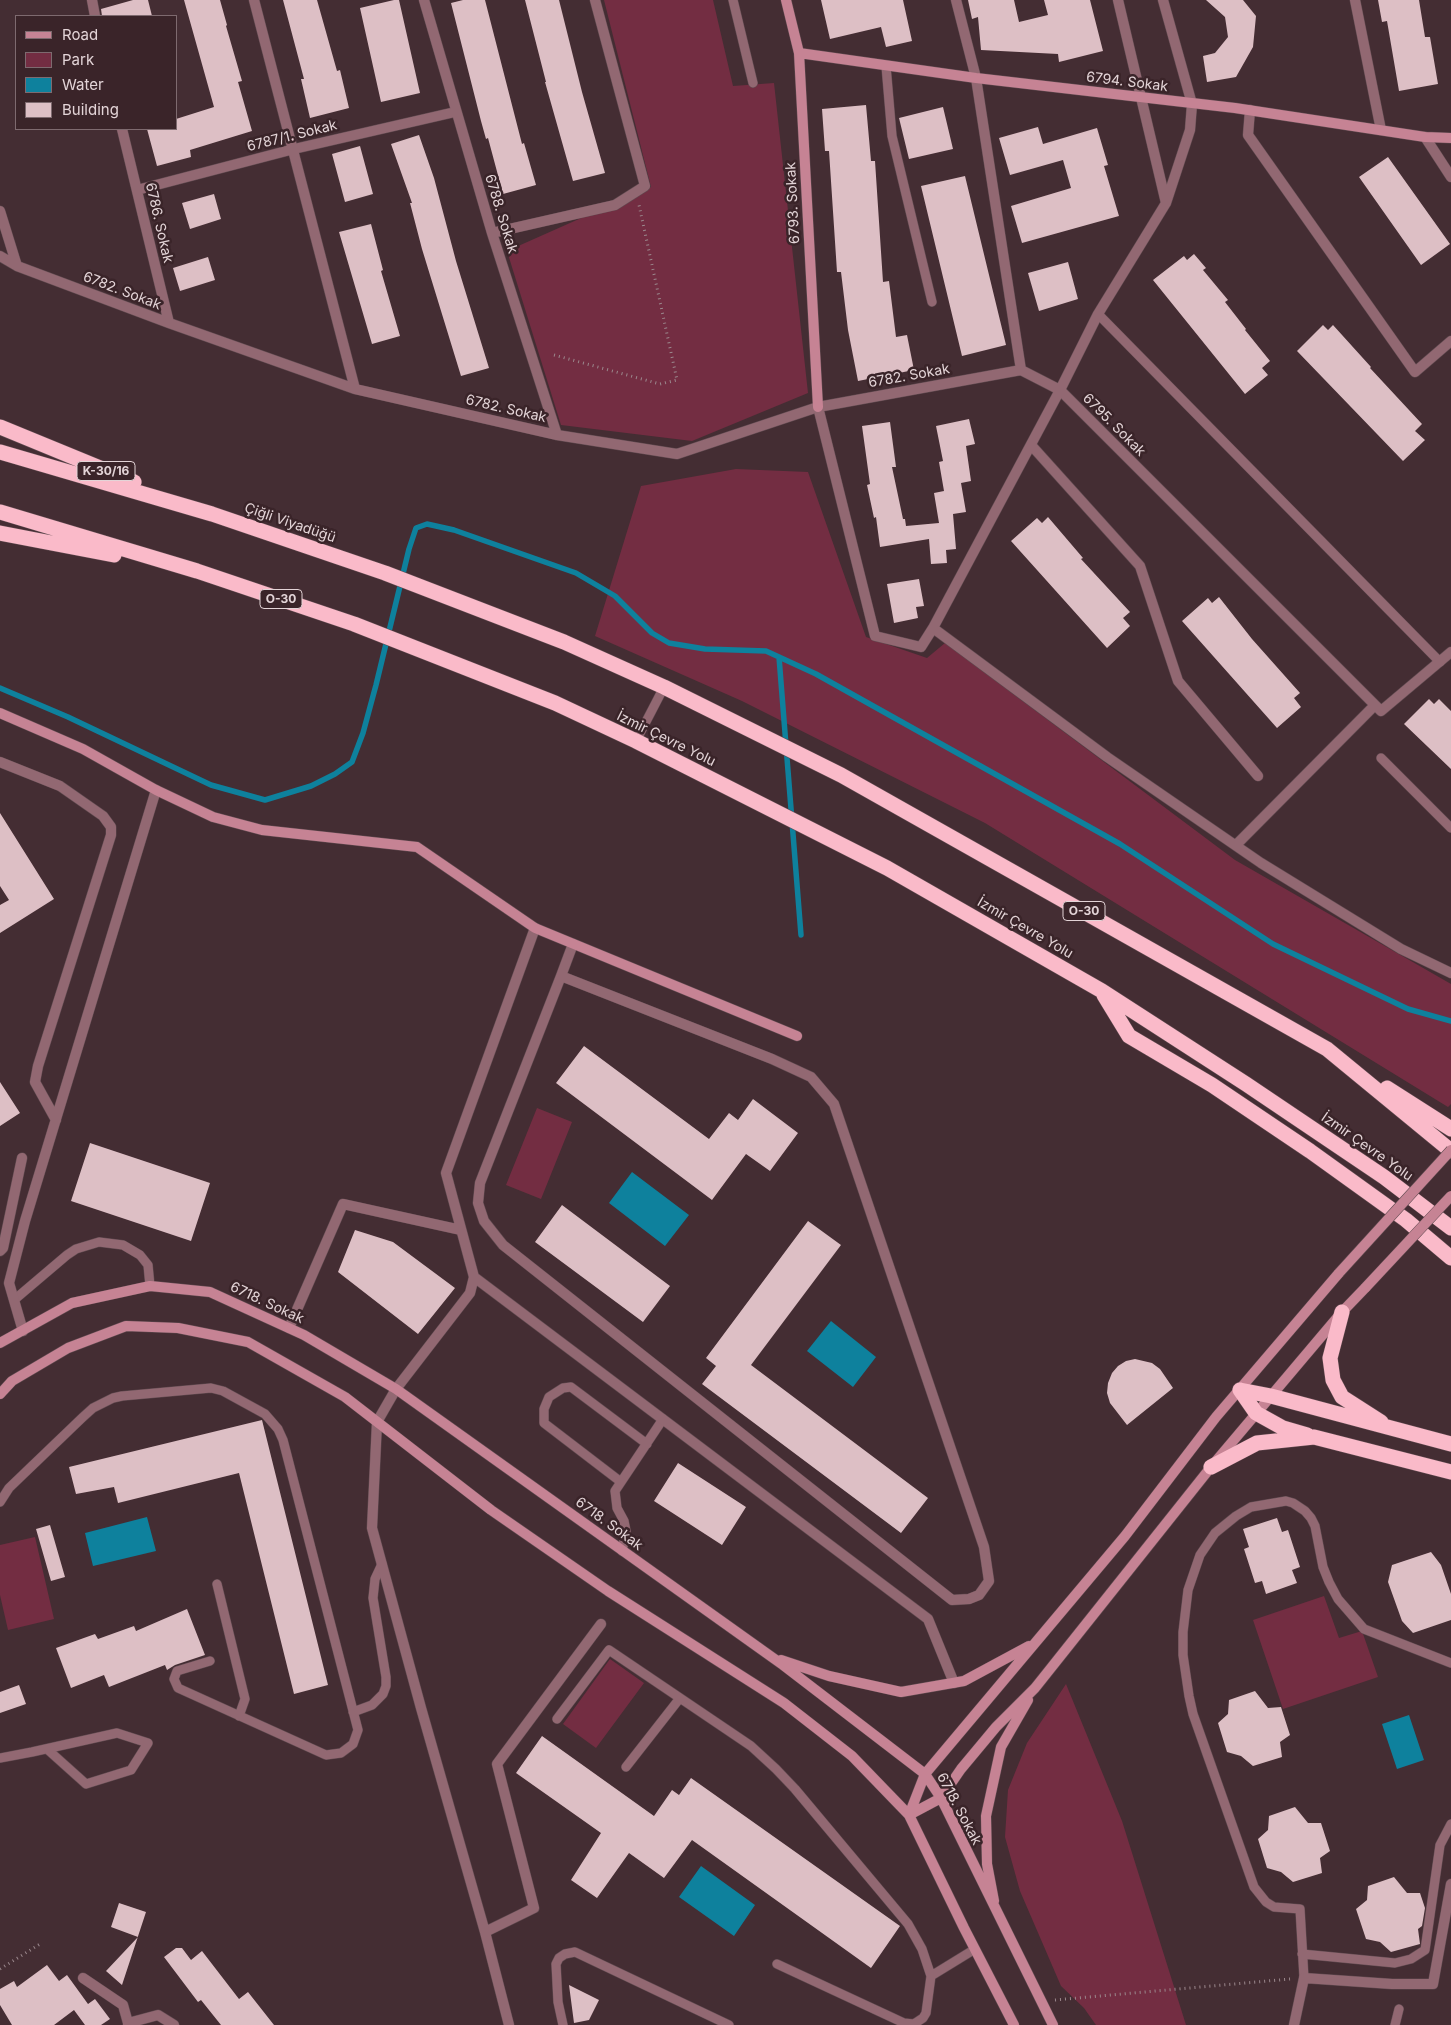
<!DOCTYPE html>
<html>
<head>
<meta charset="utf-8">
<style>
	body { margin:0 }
	#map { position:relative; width:1451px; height:2025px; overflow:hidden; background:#442d33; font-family:Inter,sans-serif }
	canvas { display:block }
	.legend { position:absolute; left:15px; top:15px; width:162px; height:115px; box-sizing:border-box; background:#3a2429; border:1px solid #7e6a6f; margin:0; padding:6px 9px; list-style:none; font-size:15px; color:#e3d4d7 }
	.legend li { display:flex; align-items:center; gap:10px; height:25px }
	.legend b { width:25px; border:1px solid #7e6a6f }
</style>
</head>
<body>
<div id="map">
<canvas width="1451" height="2025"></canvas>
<ul class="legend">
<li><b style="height:6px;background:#c68394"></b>Road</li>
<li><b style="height:14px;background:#732d42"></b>Park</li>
<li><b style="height:14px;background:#0e819d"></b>Water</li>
<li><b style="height:14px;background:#ddbfc5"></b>Building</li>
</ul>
</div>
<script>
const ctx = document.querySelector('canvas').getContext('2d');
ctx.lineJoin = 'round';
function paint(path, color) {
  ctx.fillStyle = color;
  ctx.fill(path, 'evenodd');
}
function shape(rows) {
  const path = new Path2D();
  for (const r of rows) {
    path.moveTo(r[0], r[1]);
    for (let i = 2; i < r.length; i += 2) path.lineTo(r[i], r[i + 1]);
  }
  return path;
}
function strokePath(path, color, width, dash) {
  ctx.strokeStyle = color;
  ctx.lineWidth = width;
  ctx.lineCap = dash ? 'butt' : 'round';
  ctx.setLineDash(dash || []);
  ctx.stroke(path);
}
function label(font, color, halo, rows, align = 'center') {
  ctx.font = font + ' Inter,sans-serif';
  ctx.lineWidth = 5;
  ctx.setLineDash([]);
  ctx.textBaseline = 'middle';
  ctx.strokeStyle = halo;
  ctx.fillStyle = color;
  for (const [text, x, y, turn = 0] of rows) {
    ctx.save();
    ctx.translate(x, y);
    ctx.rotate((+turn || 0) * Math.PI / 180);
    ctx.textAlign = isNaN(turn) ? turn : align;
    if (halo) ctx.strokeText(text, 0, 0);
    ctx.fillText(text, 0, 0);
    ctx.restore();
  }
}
const green = shape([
	[604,0,713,0,733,86,774,83,808,393,692,441,561,425,507,251,651,187],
	[736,469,808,472,866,637,927,658,945,643,1235,860,1451,984,1451,1104,1448,1107,985,823,742,701,595,636,641,486],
	[537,1108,572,1122,541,1199,506,1185],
	[35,1537,54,1619,8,1630,0,1595,0,1545],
	[1324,1596,1339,1638,1362,1631,1378,1677,1283,1709,1253,1620],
	[610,1659,644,1683,596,1748,563,1724],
	[1066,1684,1122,1821,1186,2025,1096,2025,1084,2008,1061,1986,1020,1891,1005,1837,1008,1790,1027,1743]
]);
const water = shape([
	[632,1172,689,1215,665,1246,609,1203],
	[831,1321,876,1357,853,1387,807,1351],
	[147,1517,156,1551,93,1566,85,1533],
	[1409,1715,1424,1760,1397,1769,1382,1724],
	[701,1866,755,1905,734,1936,679,1897]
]);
const stream = shape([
	[779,657,801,935],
	[0,688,68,717,211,785,265,800,311,786,335,774,352,762,363,733,376,685,409,549,416,528,427,524,454,530,576,573,615,596,652,633,669,643,705,649,766,651,816,674,1120,844,1273,944,1408,1009,1451,1021]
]);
const building = shape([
	[133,0,148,0,152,16,102,16,101,9],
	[184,0,220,0,227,25,226,26,242,81,238,82,252,131,190,150,191,157,157,166,147,129,176,129,176,119,214,107],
	[283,0,317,0,337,71,340,70,349,108,310,118,301,79,304,79],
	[394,0,399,0,420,93,381,102,360,8],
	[463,0,485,0,522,144,524,143,536,185,503,194,488,138,486,139,481,121,451,3],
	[525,0,559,0,582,92,605,173,573,181,545,82,546,82],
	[821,0,903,0,912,41,886,47,881,27,830,39],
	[968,0,1014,0,1019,22,1048,15,1044,0,1090,0,1103,51,1059,62,1058,54,981,50,978,17,972,19],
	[1206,0,1243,0,1256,16,1253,47,1236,77,1207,82,1203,56,1215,53,1228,37,1225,17],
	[1378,0,1419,0,1425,37,1430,37,1438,84,1399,91,1387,21,1382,22],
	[866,105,871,161,875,161,883,282,889,281,896,337,907,335,914,370,858,381,848,330,841,272,837,272,829,151,825,151,822,109],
	[943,107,953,149,909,159,899,118],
	[1038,127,1043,144,1097,128,1108,165,1104,166,1119,216,1022,243,1011,206,1071,188,1063,160,1010,175,999,138],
	[419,135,434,178,456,261,489,368,461,376,422,249,410,203,412,203,391,144],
	[360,146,373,194,345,202,332,154],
	[1388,157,1450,244,1421,265,1359,177],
	[965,176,1006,345,962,356,921,186],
	[214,194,221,219,190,229,182,203],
	[371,224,383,270,381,271,400,336,372,344,339,232],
	[1194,254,1206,268,1203,270,1228,300,1225,302,1246,329,1245,330,1270,361,1262,368,1268,375,1245,394,1153,280,1184,256,1187,260],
	[208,257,215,280,180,291,173,268],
	[1068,262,1078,299,1039,311,1028,273],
	[1323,325,1328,330,1333,325,1371,367,1370,368,1422,424,1415,431,1425,440,1403,461,1297,351],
	[969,419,975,444,966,446,971,481,961,483,966,512,953,514,956,549,946,550,947,563,931,564,929,539,880,547,876,517,874,518,867,485,870,484,862,426,890,422,896,467,892,467,903,519,905,519,906,526,939,523,934,493,944,491,939,462,943,461,936,426],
	[1048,517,1083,558,1081,559,1130,612,1123,618,1130,626,1107,648,1011,541,1037,518,1042,523],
	[919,579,924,606,916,607,918,618,894,623,887,584],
	[1219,597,1252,639,1300,693,1294,698,1301,707,1277,728,1182,621,1208,598,1212,603],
	[1429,699,1434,704,1439,699,1451,711,1451,769,1404,724],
	[0,813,54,899,0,933,0,905,9,900,0,886],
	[584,1046,709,1139,729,1113,738,1120,753,1099,798,1133,770,1171,746,1154,712,1200,556,1083],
	[0,1082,20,1113,0,1126],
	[90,1143,210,1183,191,1241,71,1201],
	[562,1205,670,1286,643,1322,535,1242],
	[808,1221,841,1245,751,1365,928,1498,901,1533,702,1384,716,1366,706,1358],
	[355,1230,393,1242,455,1288,418,1334,338,1272],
	[1135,1359,1152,1363,1160,1369,1173,1388,1127,1425,1110,1403,1107,1393,1108,1383,1112,1373,1118,1366,1126,1361],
	[262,1420,328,1685,294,1694,239,1473,118,1503,114,1487,76,1494,69,1467],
	[678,1463,746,1507,722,1545,654,1501],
	[1277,1518,1282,1532,1288,1530,1300,1567,1292,1570,1297,1583,1266,1594,1262,1581,1255,1583,1244,1549,1249,1547,1243,1529],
	[50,1525,65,1577,51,1581,36,1529],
	[1431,1552,1441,1565,1451,1594,1451,1620,1413,1633,1402,1621,1388,1582,1392,1565],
	[187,1609,205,1655,175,1665,167,1670,165,1665,109,1687,104,1675,71,1688,56,1648,95,1634,98,1639,134,1626,136,1631],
	[19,1685,26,1704,0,1713,0,1692],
	[1255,1691,1268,1708,1281,1707,1290,1735,1280,1742,1282,1757,1253,1766,1241,1756,1227,1752,1218,1723,1228,1714,1229,1700],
	[542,1736,654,1816,672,1790,679,1795,691,1778,900,1926,871,1968,692,1840,664,1878,629,1853,597,1898,571,1880,601,1833,516,1773],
	[1295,1807,1308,1823,1321,1823,1330,1851,1320,1858,1322,1873,1293,1882,1281,1872,1267,1868,1258,1839,1268,1830,1269,1816],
	[1394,1877,1407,1893,1420,1893,1425,1908,1422,1926,1418,1929,1420,1944,1391,1952,1380,1942,1366,1939,1356,1909,1367,1900,1368,1886],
	[119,1903,146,1912,122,1985,106,1971,138,1937,111,1927],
	[176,1948,182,1948,191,1960,202,1951,239,1999,248,1992,274,2025,221,2025,201,2000,198,2002,164,1957],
	[47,1965,59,1981,67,1975,88,2004,95,1999,110,2019,101,2025,85,2025,74,2010,54,2025,12,2025,0,2005,0,1989,14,1981,17,1987],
	[569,1985,599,2000,589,2020,574,2023]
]);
const path = shape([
	[554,355,660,384,677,380,639,205],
	[0,1969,40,1944],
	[1055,2000,1290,1979]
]);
const lane = shape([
	[733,0,753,83],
	[886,66,892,136,932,302],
	[1098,314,1440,662],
	[636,741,664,687],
	[1381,758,1451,828],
	[14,1300,67,1255,76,1249,99,1242,123,1245,140,1255,148,1265,150,1286],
	[621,1482,544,1423,544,1409,549,1397,563,1388,571,1387,647,1444],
	[0,1502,9,1488,83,1417,93,1408,113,1398,122,1396,211,1388,223,1391,265,1414,278,1429,283,1440,358,1730,353,1744,341,1753,326,1755,178,1688,174,1679,177,1671,210,1661],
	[622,1551,626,1531,624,1521,617,1508,615,1491,663,1419],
	[217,1584,245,1699,239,1716],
	[353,1712,372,1705,383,1694,386,1686,386,1677,373,1598,375,1579,382,1564],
	[557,1719,609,1650,751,1746,776,1769,795,1789,908,1924,922,1949,931,1976,926,2013,923,2018,914,2024,904,2023,777,1964],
	[0,1758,32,1752,117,1733,148,1743,131,1770,86,1784,47,1749],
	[626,1767,680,1698],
	[1302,1954,1395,1963,1411,1959,1425,1950,1440,1845,1451,1824],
	[931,1976,975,1949],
	[1304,1978,1300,1909,1274,1907,1266,1902,1254,1887,1193,1714,1189,1696,1183,1655,1183,1632,1188,1590,1200,1555,1215,1533,1236,1516,1251,1507,1286,1501,1293,1503,1305,1511,1311,1518,1315,1526,1323,1567,1329,1582,1338,1599,1364,1629,1451,1663],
	[563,2025,558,2002,556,1964,559,1958,565,1954,575,1952,729,2025],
	[1395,2025,1399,2009]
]);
const street = shape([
	[92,0,95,16],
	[254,0,355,389],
	[424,0,492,233,557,435],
	[956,0,976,78,1021,370,1060,390,1381,711,1451,652],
	[1118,0,1166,203],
	[1163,0,1192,104,1190,130,1166,203,1098,314,1060,390,933,628,1107,757,1261,863,1401,949,1451,973],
	[1355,0,1381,130],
	[1250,110,1248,135,1415,372,1451,341],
	[122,129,169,323],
	[1425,137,1451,177],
	[137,190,294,149,455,112],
	[0,211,17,266],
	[492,233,615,205,645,186,595,0],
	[0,256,17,266,169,323,355,389,557,435,677,454,818,407,1021,370],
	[818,407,875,636,921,647,933,628],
	[1031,445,1140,566,1178,681,1258,776],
	[0,762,60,786,103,816,111,827,111,835,38,1066,35,1082,56,1120],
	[1236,845,1375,705],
	[535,928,446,1173,474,1277,928,1619,954,1683],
	[561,976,772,1059,811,1077,834,1104,984,1547,989,1581,979,1595,969,1599,952,1600,503,1245,484,1221,478,1203,480,1183,561,976,573,944],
	[0,1251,3,1248,22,1158],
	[474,1277,470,1293,396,1389,377,1422,372,1528,421,1708,485,1932,509,2025],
	[289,1328,343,1204,461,1230],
	[23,1331,9,1283,25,1221,156,790],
	[485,1932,534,1908,497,1764,601,1624],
	[83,1978,123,2005,128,2023],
	[128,2025,128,2023,158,2015,174,2025],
	[1294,2025,1304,1978,1392,1984,1433,1984,1451,1884]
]);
const secondary = shape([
	[786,0,799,53,818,407],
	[799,53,976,78,1235,108,1425,137,1451,138],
	[0,713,83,749,156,790,213,817,262,830,417,847,535,928,797,1036],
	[0,1343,72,1303,150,1286,210,1292,304,1335,396,1389,783,1665,925,1774,941,1798,1053,2025],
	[0,1394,12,1381,68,1348,126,1326,178,1328,248,1342,345,1397,491,1510,608,1591,784,1703,852,1756,909,1815,964,1928,1014,2025],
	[781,1660,829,1676,901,1692,964,1681,1029,1646],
	[909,1815,941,1798,961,1769,996,1727,1035,1688,1211,1467,1342,1312,1366,1287],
	[909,1815,925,1774,1125,1536,1216,1417,1339,1273],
	[994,1901,987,1864,986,1816,1001,1747,1028,1700]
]);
const highway = shape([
	[0,427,134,482],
	[0,452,212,514,385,573,564,642,664,687,841,775,1327,1049,1451,1151],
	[0,512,197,571,354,624,555,703,636,741,887,868,1102,991,1246,1084,1384,1177,1451,1228],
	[0,533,114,555],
	[1104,995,1129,1036,1212,1085,1310,1151,1406,1220,1451,1258],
	[1387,1088,1451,1129],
	[1342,1312,1330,1358,1333,1380,1342,1397,1381,1422],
	[1240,1390,1271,1396,1451,1444],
	[1240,1390,1256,1413,1283,1428,1307,1435],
	[1211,1467,1257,1443,1314,1437,1451,1472]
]);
const secondaryBridge = shape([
	[1339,1273,1451,1150],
	[1366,1287,1451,1196]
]);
const shields = [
	[106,471,58],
	[281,599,42],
	[1084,911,42]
];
const shieldNames = [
	["K-30/16",106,471],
	["O-30",281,599],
	["O-30",1084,911]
];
const streetNames = [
	["6794. Sokak",1127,82,7],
	["6787/1. Sokak",292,136,-14],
	["6793. Sokak",793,203,-93],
	["6788. Sokak",501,214,73],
	["6786. Sokak",159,223,77],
	["6782. Sokak",122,291,21],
	["6782. Sokak",909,376,-10],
	["6782. Sokak",506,409,13],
	["6795. Sokak",1114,425,45],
	["Çiğli Viyadüğü",290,523,19],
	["İzmir Çevre Yolu",666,739,26],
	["İzmir Çevre Yolu",1025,928,30],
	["İzmir Çevre Yolu",1367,1147,35],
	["6718. Sokak",267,1303,25],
	["6718. Sokak",609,1524,36],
	["6718. Sokak",959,1809,62]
];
paint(green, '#732d42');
paint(water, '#0e819d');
strokePath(stream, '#0e819d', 5.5);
paint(building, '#ddbfc5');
strokePath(lane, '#614b51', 10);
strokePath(street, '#614b51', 11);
strokePath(secondary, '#614b51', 11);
strokePath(highway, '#614b51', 16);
strokePath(path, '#9b888d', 3, [1, 4]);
strokePath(lane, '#926872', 9);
strokePath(street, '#926872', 10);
strokePath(secondary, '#c68394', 10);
strokePath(highway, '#fabac9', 15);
strokePath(secondaryBridge, '#614b51', 11, []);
strokePath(secondaryBridge, '#c68394', 10);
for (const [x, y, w] of shields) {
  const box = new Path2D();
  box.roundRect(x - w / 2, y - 9.5, w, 19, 4);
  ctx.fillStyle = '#3a2429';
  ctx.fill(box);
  strokePath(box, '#e3d4d7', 1);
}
label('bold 12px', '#e3d4d7', null, shieldNames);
label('14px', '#e3d4d7', '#3a2429', streetNames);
</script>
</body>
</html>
